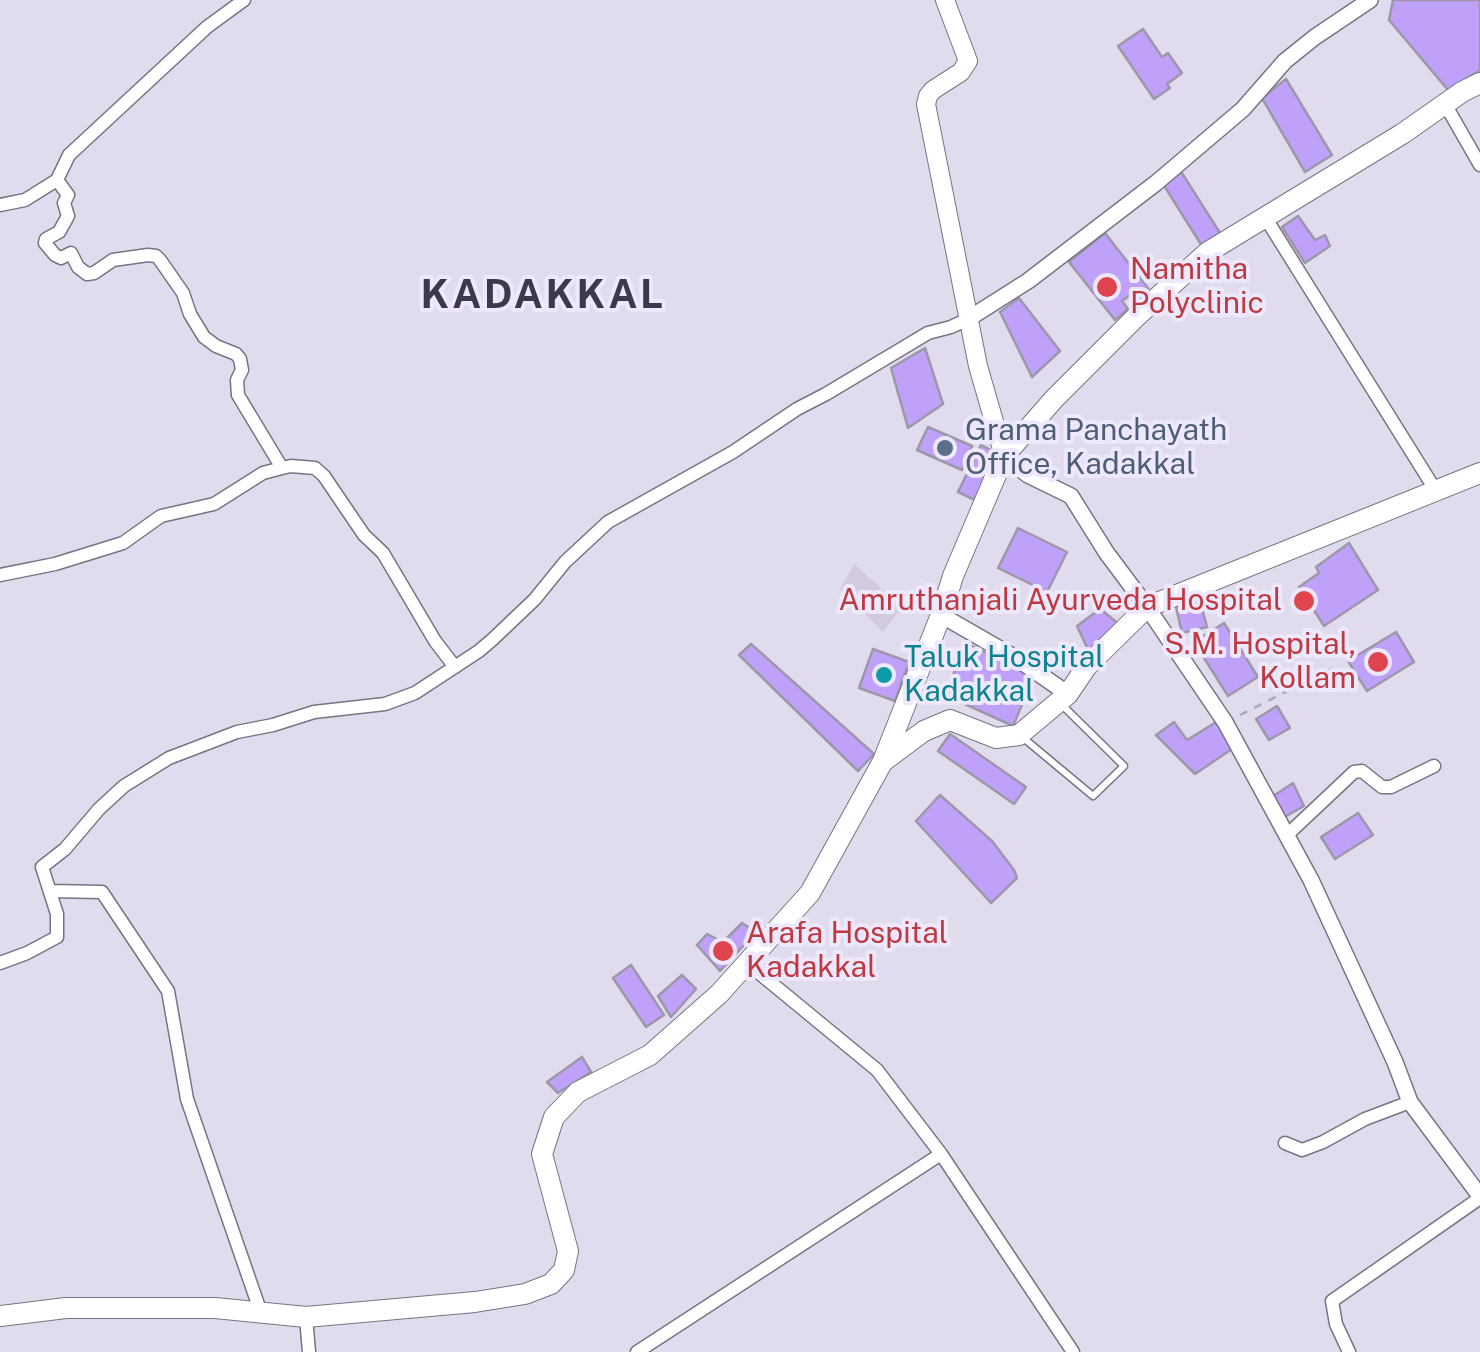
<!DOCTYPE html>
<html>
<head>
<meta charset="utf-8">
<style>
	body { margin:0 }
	canvas { display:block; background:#e1dbee }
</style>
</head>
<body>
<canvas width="1480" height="1352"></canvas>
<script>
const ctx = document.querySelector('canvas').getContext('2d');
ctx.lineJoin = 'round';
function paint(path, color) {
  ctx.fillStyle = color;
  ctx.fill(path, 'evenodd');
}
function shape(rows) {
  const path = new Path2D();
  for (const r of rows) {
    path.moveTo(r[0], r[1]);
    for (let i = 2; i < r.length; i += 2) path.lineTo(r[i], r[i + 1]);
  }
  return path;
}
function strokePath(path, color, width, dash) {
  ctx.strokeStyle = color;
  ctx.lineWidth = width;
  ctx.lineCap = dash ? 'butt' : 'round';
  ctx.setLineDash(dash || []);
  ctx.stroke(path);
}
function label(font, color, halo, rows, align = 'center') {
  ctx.font = font + ' "Public Sans",sans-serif';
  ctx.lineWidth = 8;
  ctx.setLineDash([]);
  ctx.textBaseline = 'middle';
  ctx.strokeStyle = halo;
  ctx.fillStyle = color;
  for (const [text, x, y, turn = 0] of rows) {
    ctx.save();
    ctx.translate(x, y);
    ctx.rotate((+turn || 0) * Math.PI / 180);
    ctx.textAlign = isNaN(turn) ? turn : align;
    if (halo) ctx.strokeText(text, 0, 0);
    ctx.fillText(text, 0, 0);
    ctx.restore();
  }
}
const commercial = shape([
	[854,564,902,607,883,632,840,589]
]);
const building = shape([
	[1393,0,1480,0,1480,70,1448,90,1389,20,1393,0],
	[1143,29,1162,57,1168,53,1182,73,1167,84,1170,88,1154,99,1118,46,1143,29],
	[1286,79,1332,155,1305,172,1262,98,1286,79],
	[1180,170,1220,233,1202,246,1163,184,1180,170],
	[1298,216,1315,240,1325,235,1330,246,1305,263,1282,227,1298,216],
	[1105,233,1151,292,1137,304,1130,295,1122,301,1128,309,1115,320,1069,262,1105,233],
	[1019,298,1060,351,1032,377,1000,312,1019,298],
	[925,348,943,404,908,428,891,368,925,348],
	[928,427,972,446,962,470,917,450,928,427],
	[981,445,999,454,977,501,958,492,981,445],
	[1018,528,1067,552,1047,592,998,568,1018,528],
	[1349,543,1378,590,1324,626,1299,587,1319,573,1316,567,1349,543],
	[1200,601,1207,627,1182,633,1176,607,1200,601],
	[1100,609,1120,625,1091,656,1077,626,1100,609],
	[1224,623,1258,677,1228,696,1194,642,1224,623],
	[1396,632,1414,662,1367,691,1348,661,1396,632],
	[966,643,1034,676,1013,726,945,695,966,643],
	[751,644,874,754,858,771,739,655,751,644],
	[873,649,909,662,895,701,859,688,873,649],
	[1277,706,1290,728,1269,740,1256,719,1277,706],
	[1218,721,1235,747,1195,774,1156,735,1174,722,1187,740,1218,721],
	[950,734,1026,787,1014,804,938,751,950,734],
	[1293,783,1304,806,1281,819,1267,800,1293,783],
	[940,795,992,841,1014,870,1017,878,991,903,916,821,940,795],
	[1358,813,1373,835,1335,859,1321,837,1358,813],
	[742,923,756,932,720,971,697,945,707,934,723,942,742,923],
	[631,965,664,1015,646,1027,613,978,631,965],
	[682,975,696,989,671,1017,658,996,682,975],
	[582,1057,591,1072,558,1093,547,1082,582,1057]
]);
const path = shape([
	[1240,715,1335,667]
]);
const service = shape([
	[1021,736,1093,796,1124,766,1060,703]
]);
const minor = shape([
	[1445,104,1480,165],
	[57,180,69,155,207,27,244,0],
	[0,205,25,200,57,180,68,195,64,203,68,216,59,232,46,239,45,243,55,255,61,258,71,253,78,267,87,274,94,273,113,260,148,255,156,256,160,260,183,293,190,314,204,337,216,346,236,354,240,359,242,370,237,380,238,395,282,468,291,466,315,468,324,476,364,535,383,553,435,641,455,667],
	[1265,217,1436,491],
	[0,575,55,564,123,543,161,516,214,504,263,473,282,468],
	[1287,835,1354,772,1362,771,1382,787,1391,787,1434,766],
	[50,891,102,892,168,991,187,1099,261,1313],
	[0,963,27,953,57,937,57,914,42,867,65,849,99,809,124,786,169,758,237,732,273,725,314,712,385,704,415,693,479,651,493,639,535,599,565,562,608,522,733,452,797,409,826,394,928,333,951,327,968,319],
	[747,963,877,1070,941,1154,1073,1352],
	[1285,1143,1302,1150,1323,1142,1365,1119,1410,1102],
	[306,1317,309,1352],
	[637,1352,941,1154],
	[1349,1352,1336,1324,1332,1301,1480,1198]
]);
const tertiary = shape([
	[968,319,1028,281,1156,183,1243,109,1285,61,1315,37,1370,0],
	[1004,456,1028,475,1071,496,1106,552,1147,607,1225,722,1311,880,1395,1062,1410,1102,1480,1196],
	[941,615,1019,660,1068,694]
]);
const secondary = shape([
	[945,0,968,61,961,72,933,90,928,96,926,104,978,366,1004,456]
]);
const primary = shape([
	[885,760,924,731,950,720,996,738,1019,735,1068,694,1087,666,1147,607,1480,473],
	[0,1316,66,1308,215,1308,306,1317,475,1302,525,1294,551,1284,564,1270,568,1251,542,1154,554,1117,578,1092,650,1055,719,994,810,893,883,761,941,615,953,576,1004,456,1054,399,1138,315,1208,252,1402,134,1462,92,1480,83]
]);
const markers = [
	[1107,287,12,"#e0444e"],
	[945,448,10,"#5c6f8a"],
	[1304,601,12,"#e0444e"],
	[1378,662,12,"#e0444e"],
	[884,675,10,"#0f9aa8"],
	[723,951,12,"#e0444e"]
];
const healthNames = [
	["Namitha",1130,270],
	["Polyclinic",1130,304],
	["Amruthanjali Ayurveda Hospital",1282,601,"right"],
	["S.M. Hospital,",1356,645,"right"],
	["Kollam",1356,679,"right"],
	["Arafa Hospital",746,934],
	["Kadakkal",746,968]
];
const serviceNames = [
	["Grama Panchayath",965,431],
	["Office, Kadakkal",965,465]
];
const cultureNames = [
	["Taluk Hospital",904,658],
	["Kadakkal",904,692]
];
const districtNames = [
	["KADAKKAL",543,296]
];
paint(commercial, '#d2cbdf');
paint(building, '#c0a1fa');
strokePath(building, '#9c97a9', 2.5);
strokePath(service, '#787384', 9);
strokePath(minor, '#787384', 15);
strokePath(tertiary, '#787384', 18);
strokePath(secondary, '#787384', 20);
strokePath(primary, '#787384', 22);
strokePath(path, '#aca8b7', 2.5, [8, 8]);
strokePath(service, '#fff', 6);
strokePath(minor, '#fff', 12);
strokePath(tertiary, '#fff', 15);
strokePath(secondary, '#fff', 18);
strokePath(primary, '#fff', 20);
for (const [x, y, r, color] of markers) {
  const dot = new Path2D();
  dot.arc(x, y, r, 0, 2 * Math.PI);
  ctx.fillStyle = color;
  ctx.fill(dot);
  strokePath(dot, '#eee8fc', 4);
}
label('30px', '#be3a42', '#eee8fc', healthNames, 'left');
label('30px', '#4e5e75', '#eee8fc', serviceNames, 'left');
label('30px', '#0d838f', '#eee8fc', cultureNames, 'left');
ctx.letterSpacing = '2.5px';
label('bold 40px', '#3d3948', '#eee8fc', districtNames);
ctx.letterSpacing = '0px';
</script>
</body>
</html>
